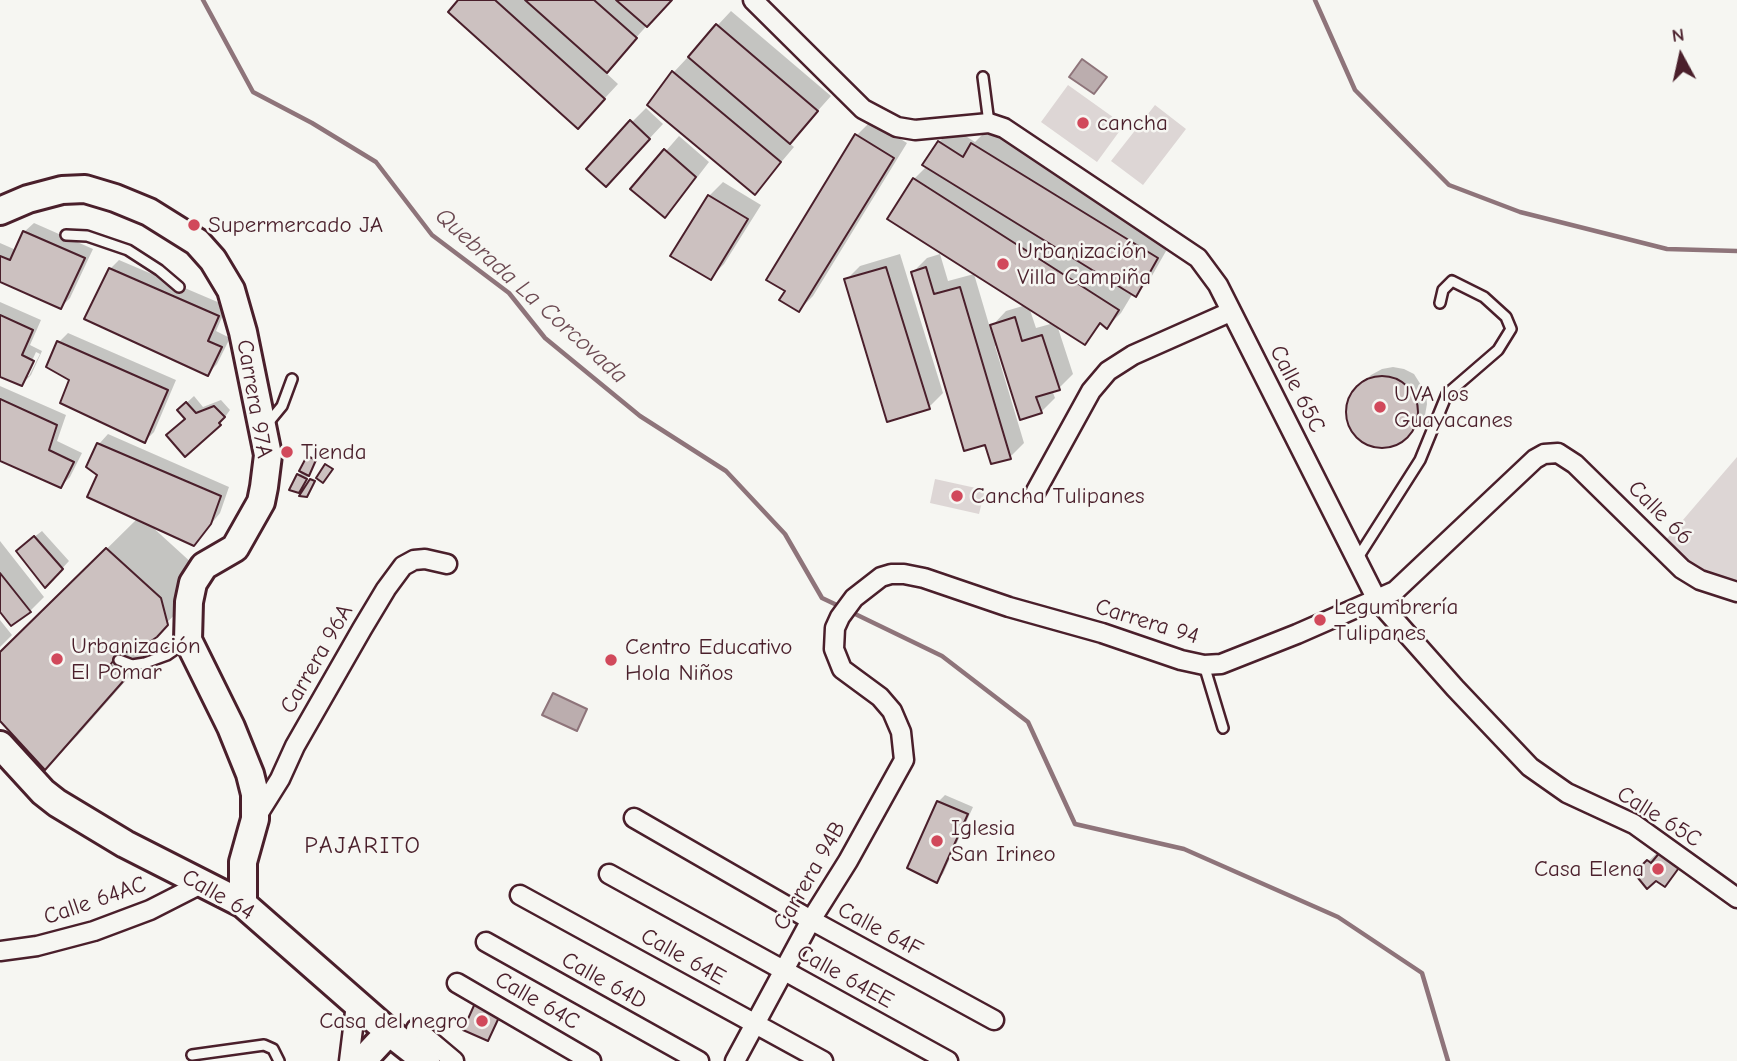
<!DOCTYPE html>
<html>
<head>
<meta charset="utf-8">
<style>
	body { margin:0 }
	#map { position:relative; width:1737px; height:1061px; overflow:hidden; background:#f6f6f2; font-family:"Comic Neue",sans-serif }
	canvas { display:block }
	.north { position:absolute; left:1646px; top:21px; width:70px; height:70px; -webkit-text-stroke:5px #f6f6f2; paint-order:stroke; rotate:352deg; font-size:19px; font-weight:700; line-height:28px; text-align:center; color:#4a1f2b }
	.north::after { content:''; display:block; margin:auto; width:24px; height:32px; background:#4a1f2b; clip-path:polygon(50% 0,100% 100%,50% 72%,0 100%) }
</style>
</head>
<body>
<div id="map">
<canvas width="1737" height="1061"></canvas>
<div class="north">N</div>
</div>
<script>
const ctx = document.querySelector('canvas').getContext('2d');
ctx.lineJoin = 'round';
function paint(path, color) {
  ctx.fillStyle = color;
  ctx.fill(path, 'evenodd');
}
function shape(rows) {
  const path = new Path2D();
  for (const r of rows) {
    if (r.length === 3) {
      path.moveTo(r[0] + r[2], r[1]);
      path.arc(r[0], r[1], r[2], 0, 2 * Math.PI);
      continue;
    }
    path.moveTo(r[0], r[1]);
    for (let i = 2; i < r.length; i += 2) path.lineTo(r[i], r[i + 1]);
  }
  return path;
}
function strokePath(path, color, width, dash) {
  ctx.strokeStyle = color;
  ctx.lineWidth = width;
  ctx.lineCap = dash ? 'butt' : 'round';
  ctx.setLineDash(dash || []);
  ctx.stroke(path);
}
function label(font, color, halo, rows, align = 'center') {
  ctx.font = font + ' "Comic Neue",sans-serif';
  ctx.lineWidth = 5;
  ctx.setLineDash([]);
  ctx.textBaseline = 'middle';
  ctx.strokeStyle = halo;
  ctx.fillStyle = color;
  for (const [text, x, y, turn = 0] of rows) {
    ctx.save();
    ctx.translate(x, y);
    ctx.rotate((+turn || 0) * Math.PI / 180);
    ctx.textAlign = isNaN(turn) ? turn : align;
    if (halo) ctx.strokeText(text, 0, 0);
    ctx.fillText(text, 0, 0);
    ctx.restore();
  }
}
const green = shape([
	[1068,85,1124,125,1097,162,1041,122],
	[1155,105,1186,129,1143,185,1111,161],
	[1737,457,1737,588,1701,574,1664,542],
	[935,479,985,490,979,514,930,503]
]);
const water = shape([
	[1082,59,1107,77,1094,94,1069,77,1082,59],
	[553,693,587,709,577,731,542,715,553,693]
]);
const shadow = shape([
	[461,0,670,0,605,72,618,84,592,112],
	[731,11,831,96,789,143,794,147,755,193,673,73],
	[646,108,663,124,620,170,632,122],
	[871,121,907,143,813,296,799,310,787,291,857,135],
	[953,128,975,142,987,130,1170,244,1149,281,1135,295,1133,293,1121,313,1107,327,1102,323,1085,342,1057,325,1073,374,1059,388,1052,390,1055,398,1041,412,998,345,995,346,1024,443,1010,457,986,443,913,272,927,258,940,254,948,281,974,274,990,328,1006,311,1026,305,914,179,927,166,939,142],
	[1029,307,1054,323,1036,328],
	[679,136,709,162,679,201,665,215,633,189],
	[723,182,761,205,724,264,710,278,709,196],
	[34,223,93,249,70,298,61,307,0,280,0,243,16,250,24,232],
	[900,254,943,393,929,407,846,280,860,266],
	[119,260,227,306,216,331,230,338,217,364,208,374,110,269],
	[0,302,41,320,30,345,42,351,31,375,22,384,0,375],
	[36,352,40,354,29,376,25,376],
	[68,333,176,380,154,432,145,441,72,380,59,342],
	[1393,367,1404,369,1414,374,1426,393,1427,404,1425,415,1409,435,1400,442,1390,446,1378,447,1367,444,1358,438,1351,428,1347,417,1348,405,1352,394,1371,375,1382,369],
	[0,386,66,415,57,441,82,453,70,477,61,486,0,459],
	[194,396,203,407,221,400,230,410,220,424,187,418,179,410],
	[108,434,229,487,220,513,203,534,149,524,194,565,200,590,150,639,158,644,78,735,45,768,0,718,0,654,138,518,99,475,99,444],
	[310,456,316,458,310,473,300,489,292,489],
	[42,531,69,561,46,586,25,544],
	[0,541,44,597,30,611,0,610],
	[0,620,12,635,0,647],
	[945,795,973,807,943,874,936,881,938,802],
	[1658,852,1660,855,1689,855,1665,884,1636,873]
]);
const stream = shape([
	[203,0,253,92,312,123,376,162,432,235,509,293,545,338,640,416,726,471,785,534,822,598,841,607],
	[1315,0,1355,90,1449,185,1520,212,1667,249,1737,251],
	[849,611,942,656,1028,722,1075,824,1184,849,1338,917,1422,973,1448,1061]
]);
const building = shape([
	[458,0,495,0,605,99,578,129,448,12,458,0],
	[525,0,594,0,637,38,607,73,525,0],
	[616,0,672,0,647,27,616,0],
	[716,24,818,111,790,144,688,57,716,24],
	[672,71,781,162,755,195,647,105,672,71],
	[630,120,650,139,606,187,586,169,630,120],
	[855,134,894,158,799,312,779,300,785,291,766,280,855,134],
	[938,141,963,157,971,143,1158,258,1136,297,922,165,938,141],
	[664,149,696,177,665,218,630,189,664,149],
	[913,178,1119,310,1107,329,1100,323,1085,345,887,219,913,178],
	[708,195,748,219,711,280,670,256,708,195],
	[23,231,85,258,61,309,0,282,0,256,10,260,23,231],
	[886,267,930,409,887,422,844,279,886,267],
	[926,267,934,294,960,287,1011,459,991,464,985,445,964,451,911,272,926,267],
	[109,268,219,316,208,341,222,347,208,376,84,319,109,268],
	[0,315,33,330,22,355,34,361,22,386,0,377,0,315],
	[1015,317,1022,341,1042,335,1060,390,1036,397,1042,413,1020,420,990,325,1015,317],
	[57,341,168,390,145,443,60,403,69,380,46,367,57,341],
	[1382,412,36],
	[0,399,57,425,49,450,74,462,61,488,0,461,0,399],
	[186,402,196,413,214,406,225,417,219,423,221,425,185,457,166,435,185,419,177,410,186,402],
	[97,443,221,496,211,524,194,546,87,497,97,475,86,467,97,443],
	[307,456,316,460,309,476,299,471,307,456],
	[325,464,333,469,323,483,316,478,325,464],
	[297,474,307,479,299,493,289,490,297,474],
	[310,479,315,481,307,497,299,496,310,479],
	[34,536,63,569,45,588,16,551,34,536],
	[106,548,161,598,168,625,157,637,133,653,121,651,110,665,126,678,45,770,0,721,0,652,106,548],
	[0,573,31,612,11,626,0,612,0,573],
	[937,801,968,814,937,883,907,868,937,801],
	[1661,851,1681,865,1665,887,1656,881,1647,889,1634,873,1647,860,1651,863,1661,851],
	[476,1001,501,1013,488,1041,463,1030,476,1001]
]);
const lane = shape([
	[983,77,989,123],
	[66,235,87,236,128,250,159,270,179,287],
	[268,423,282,406,292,379],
	[1357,559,1420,460,1447,394,1498,350,1511,329,1506,317,1484,297,1452,281,1443,290,1440,303],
	[119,660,132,665,145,663,167,655,187,641],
	[1204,665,1223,728],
	[192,1055,264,1045,273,1049,279,1061]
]);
const street = shape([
	[753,0,863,109,897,127,915,130,989,123,1004,128,1198,258,1218,285,1377,600,1455,688,1530,767,1567,793,1634,824,1737,898],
	[1036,491,1091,391,1108,371,1133,355,1230,312],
	[634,818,811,920,994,1020],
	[255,819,280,779,295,746,362,629,386,589,403,566,414,560,425,559,447,564],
	[609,874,948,1061],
	[520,895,823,1061],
	[486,942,699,1061],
	[0,951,37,946,94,931,150,910,201,884],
	[457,983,591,1061],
	[416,1029,454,1061],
	[349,1061,356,1004],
	[735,1061,811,920,848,861,904,760,901,732,892,711,880,697,842,669,834,649,835,628,840,617,854,598,881,577,891,574,904,574,924,578,1009,607,1102,633,1181,660,1204,665,1221,664,1297,634,1395,591,1535,459,1544,454,1558,453,1575,464,1682,569,1700,580,1737,592]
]);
const secondary = shape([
	[0,211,28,199,62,190,85,189,115,198,149,212,197,242,213,260,231,290,243,332,268,455,264,487,261,502,235,548,204,566,193,583,189,602,188,640,231,727,250,774,255,794,255,819,243,862,243,904],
	[0,745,43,792,57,803,125,844,243,904,389,1032,426,1061],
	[362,1061,389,1032]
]);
const markers = [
	[1083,123,7,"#d1495b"],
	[194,225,7,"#d1495b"],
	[1003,264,7,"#d1495b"],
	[1380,407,7,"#d1495b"],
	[287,452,7,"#d1495b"],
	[957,496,7,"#d1495b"],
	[1320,620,7,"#d1495b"],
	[57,659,7,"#d1495b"],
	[611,660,7,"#d1495b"],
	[937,841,7,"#d1495b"],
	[1658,869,7,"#d1495b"],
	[482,1021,7,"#d1495b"]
];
const poiNames = [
	["cancha",1097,123],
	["Supermercado JA",208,225],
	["Urbanización",1017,251],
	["Villa Campiña",1017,277],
	["UVA los",1394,394],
	["Guayacanes",1394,420],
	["Tienda",301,452],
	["Cancha Tulipanes",971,496],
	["Legumbrería",1334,607],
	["Tulipanes",1334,633],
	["Urbanización",71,646],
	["El Pomar",71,672],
	["Centro Educativo",625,647],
	["Hola Niños",625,673],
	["Iglesia",951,828],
	["San Irineo",951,854],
	["Casa Elena",1644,869,"right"],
	["Casa del negro",468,1021,"right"]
];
const streetNames = [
	["Calle 65C",1297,389,63],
	["Carrera 97A",254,399,80],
	["Calle 66",1660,513,45],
	["Carrera 94",1147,622,17],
	["Carrera 96A",317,659,-60],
	["Calle 65C",1659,817,32],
	["Carrera 94B",810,876,-60],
	["Calle 64",218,895,30],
	["Calle 64AC",95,901,-19],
	["Calle 64F",880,930,28],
	["Calle 64E",683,957,29],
	["Calle 64EE",845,977,29],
	["Calle 64D",604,981,29],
	["Calle 64C",537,1001,30]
];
const waterNames = [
	["Quebrada La Corcovada",531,296,42]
];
const neighbourhoodNames = [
	["PAJARITO",363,846]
];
paint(green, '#ddd6d5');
paint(water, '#bbadae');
strokePath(water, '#8e747a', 2);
paint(shadow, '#0003');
strokePath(stream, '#8e747a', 4.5);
paint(building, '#ccc1c0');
strokePath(building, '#4a1f2b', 2);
strokePath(lane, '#4a1f2b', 14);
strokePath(street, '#4a1f2b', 23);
strokePath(secondary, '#4a1f2b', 32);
strokePath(lane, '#f6f6f2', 9);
strokePath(street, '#f6f6f2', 18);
strokePath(secondary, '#f6f6f2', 26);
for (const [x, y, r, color] of markers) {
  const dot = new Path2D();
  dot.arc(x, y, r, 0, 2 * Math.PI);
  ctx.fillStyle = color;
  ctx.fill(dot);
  strokePath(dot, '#f6f6f2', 2.5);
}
label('23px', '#4a1f2b', '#f6f6f2', poiNames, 'left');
label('23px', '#4a1f2b', '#f6f6f2', streetNames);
label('italic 24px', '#6c4a52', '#f6f6f2', waterNames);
ctx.letterSpacing = '2px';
label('24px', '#4a1f2b', '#f6f6f2', neighbourhoodNames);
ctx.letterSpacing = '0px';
</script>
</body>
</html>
